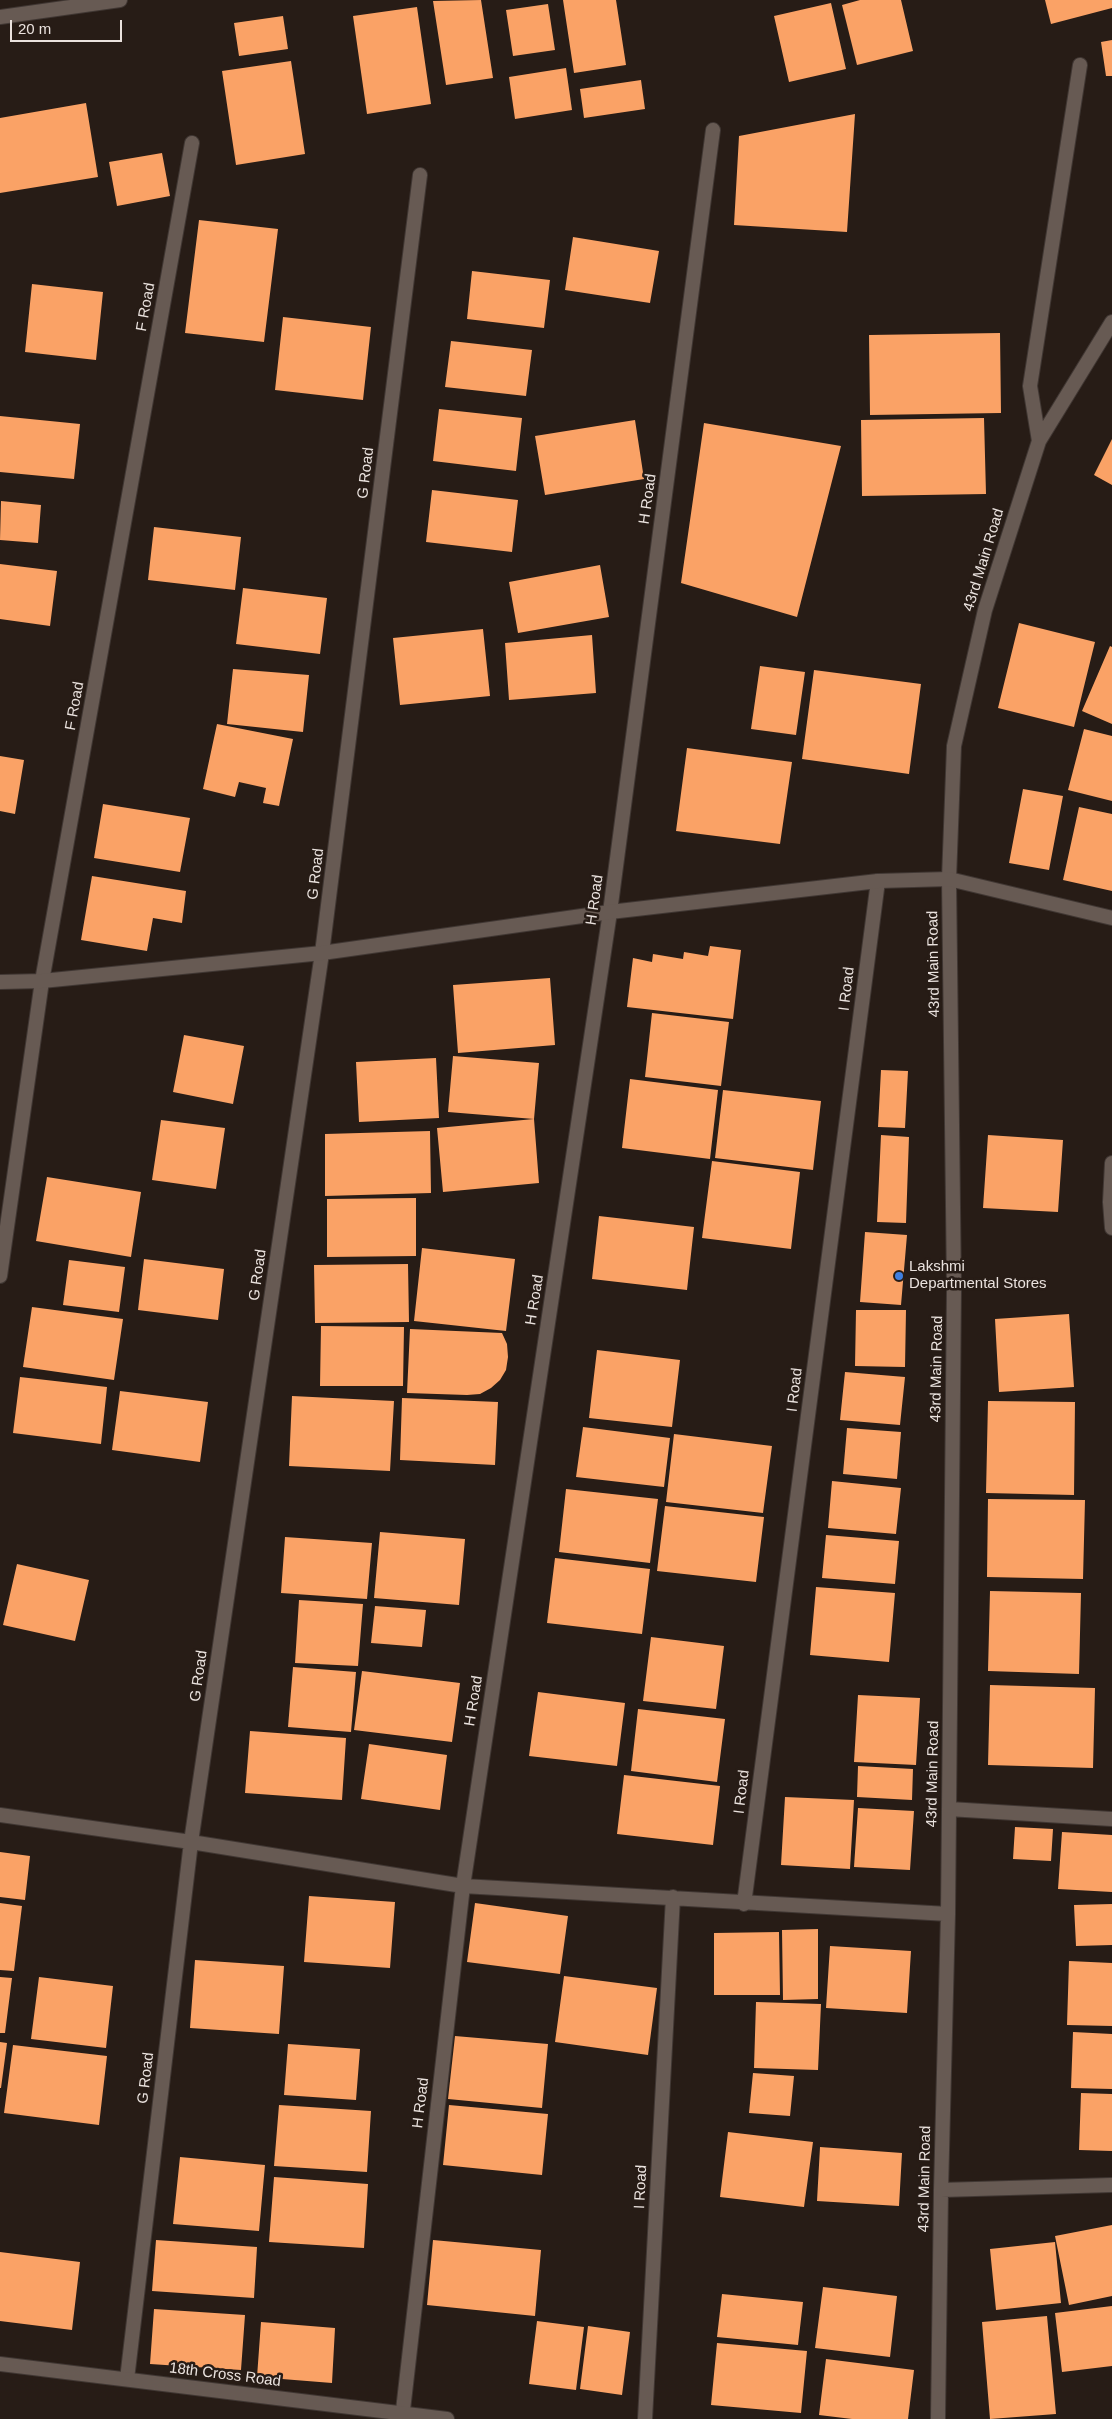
<!DOCTYPE html>
<html>
<head>
<meta charset="utf-8">
<style>
	body { margin:0 }
	#map { position:relative; width:1112px; height:2419px; overflow:hidden; background:#271c16; font-family:Helvetica,sans-serif }
	canvas { display:block }
	.scale { position:absolute; left:10px; top:20px; width:112px; height:22px; box-sizing:border-box; border:2px solid #eae2de; border-top:0; padding-left:6px; font-size:15px; line-height:18px; white-space:nowrap; color:#eae2de; -webkit-text-stroke:4px #271c16; paint-order:stroke }
</style>
</head>
<body>
<div id="map">
<canvas width="1112" height="2419"></canvas>
<div class="scale">20 m</div>
</div>
<script>
const ctx = document.querySelector('canvas').getContext('2d');
ctx.lineJoin = 'round';
function paint(path, color) {
  ctx.fillStyle = color;
  ctx.fill(path, 'evenodd');
}
function shape(rows) {
  const path = new Path2D();
  for (const r of rows) {
    path.moveTo(r[0], r[1]);
    for (let i = 2; i < r.length; i += 2) path.lineTo(r[i], r[i + 1]);
  }
  return path;
}
function strokePath(path, color, width, dash) {
  ctx.strokeStyle = color;
  ctx.lineWidth = width;
  ctx.lineCap = dash ? 'butt' : 'round';
  ctx.setLineDash(dash || []);
  ctx.stroke(path);
}
function label(font, color, halo, rows, align = 'center') {
  ctx.font = font + ' Helvetica,sans-serif';
  ctx.lineWidth = 5;
  ctx.setLineDash([]);
  ctx.textBaseline = 'middle';
  ctx.strokeStyle = halo;
  ctx.fillStyle = color;
  for (const [text, x, y, turn = 0] of rows) {
    ctx.save();
    ctx.translate(x, y);
    ctx.rotate((+turn || 0) * Math.PI / 180);
    ctx.textAlign = isNaN(turn) ? turn : align;
    if (halo) ctx.strokeText(text, 0, 0);
    ctx.fillText(text, 0, 0);
    ctx.restore();
  }
}
const building = shape([
	[481,0,493,78,446,85,433,1],
	[563,0,616,0,626,65,574,73],
	[860,0,901,0,913,51,857,65,842,5],
	[1045,0,1112,0,1112,8,1051,24],
	[831,3,846,69,789,82,774,16],
	[548,4,555,50,513,56,506,10],
	[417,7,431,104,367,114,353,16],
	[283,16,288,49,239,56,234,23],
	[1112,40,1112,76,1106,76,1101,42],
	[291,61,305,154,236,165,222,71],
	[566,68,572,110,515,119,509,77],
	[641,80,645,109,584,118,580,89],
	[86,103,98,177,0,193,0,118],
	[855,114,847,232,734,225,739,136],
	[162,153,170,196,117,206,109,162],
	[199,220,278,229,264,342,185,333],
	[573,237,659,251,650,303,565,290],
	[472,271,550,280,544,328,467,319],
	[32,284,103,292,96,360,25,352],
	[283,317,371,327,363,400,275,390],
	[1000,333,1001,413,870,415,869,335],
	[451,341,532,350,526,396,445,387],
	[439,409,522,418,516,471,433,461],
	[0,416,80,424,74,479,0,472],
	[984,418,986,494,862,496,861,420],
	[635,420,644,479,545,495,535,436],
	[704,423,841,446,797,617,681,583],
	[1112,439,1112,485,1094,475],
	[432,490,518,500,512,552,426,542],
	[1,501,41,505,38,543,0,540],
	[154,527,241,537,235,590,148,580],
	[0,564,57,571,50,626,0,619],
	[600,565,609,617,518,633,509,582],
	[243,588,327,598,320,654,236,644],
	[1019,623,1095,642,1074,727,998,708],
	[483,629,490,696,400,705,393,638],
	[592,635,596,693,509,700,505,643],
	[1110,646,1112,647,1112,724,1082,711],
	[760,666,805,672,796,735,751,729],
	[233,669,309,675,303,732,227,724],
	[814,670,921,684,909,774,802,759],
	[217,724,293,739,279,806,263,803,266,788,239,782,235,797,203,789],
	[1084,729,1112,736,1112,801,1068,790],
	[687,748,792,762,780,844,676,831],
	[0,756,24,760,15,814,0,811],
	[1023,789,1063,796,1049,870,1009,863],
	[103,804,190,818,180,872,94,858],
	[1079,807,1112,814,1112,891,1063,880],
	[92,876,186,891,182,923,153,918,147,951,81,940],
	[710,946,741,950,733,1019,627,1007,633,958,652,962,653,954,683,959,684,952,708,956],
	[550,978,555,1045,458,1053,453,985],
	[652,1013,729,1022,721,1086,645,1077],
	[184,1035,244,1046,233,1104,173,1092],
	[453,1056,539,1063,534,1119,539,1183,443,1192,437,1128,534,1119,448,1112],
	[436,1058,439,1118,359,1122,356,1062],
	[881,1070,908,1071,905,1128,878,1127],
	[630,1079,718,1090,710,1159,622,1148],
	[723,1090,821,1101,813,1170,715,1158],
	[161,1120,225,1128,216,1189,152,1180],
	[430,1131,431,1193,325,1196,325,1134],
	[881,1135,909,1137,906,1223,877,1222],
	[988,1135,1063,1140,1058,1212,983,1208],
	[712,1161,800,1172,791,1249,702,1238],
	[47,1177,141,1192,131,1257,36,1241],
	[416,1198,416,1256,327,1257,327,1199],
	[599,1216,694,1227,687,1290,592,1279],
	[865,1232,907,1235,901,1305,860,1302],
	[422,1248,515,1259,506,1331,414,1321],
	[144,1259,224,1269,218,1320,138,1310],
	[69,1260,125,1267,119,1312,63,1305],
	[408,1264,409,1322,315,1323,314,1265],
	[32,1307,123,1319,114,1380,23,1367],
	[856,1310,906,1310,905,1367,855,1366],
	[1069,1314,1074,1387,999,1392,995,1319],
	[321,1326,404,1327,403,1386,320,1386],
	[410,1329,502,1333,507,1344,508,1357,506,1370,500,1380,491,1388,480,1394,467,1395,407,1393],
	[597,1350,680,1360,672,1427,589,1418],
	[845,1372,905,1377,900,1425,840,1420],
	[20,1377,107,1387,101,1444,13,1433],
	[120,1391,208,1402,200,1462,112,1450],
	[292,1396,394,1401,390,1471,289,1466],
	[402,1398,498,1402,495,1465,400,1460],
	[988,1401,1075,1402,1074,1495,986,1493],
	[583,1427,670,1438,664,1487,576,1477],
	[847,1428,901,1432,897,1479,843,1474],
	[674,1434,772,1446,763,1513,666,1502],
	[832,1481,901,1488,896,1534,828,1528],
	[566,1489,658,1499,650,1563,559,1552],
	[988,1499,1085,1500,1083,1579,987,1577],
	[665,1506,764,1517,756,1582,657,1571],
	[380,1532,465,1539,459,1605,374,1598],
	[826,1535,899,1541,895,1584,822,1578],
	[285,1537,372,1543,367,1599,281,1593],
	[555,1558,650,1569,642,1634,547,1623],
	[17,1564,89,1580,75,1641,3,1625],
	[816,1587,895,1593,889,1662,810,1655],
	[990,1591,1081,1593,1079,1674,988,1671],
	[299,1600,363,1604,358,1666,295,1663],
	[375,1606,426,1610,422,1647,371,1643],
	[651,1637,724,1646,716,1709,643,1701],
	[293,1667,356,1672,351,1732,288,1727],
	[362,1671,460,1683,452,1742,354,1730],
	[990,1685,1095,1688,1093,1768,988,1765],
	[538,1692,625,1703,617,1766,529,1756],
	[858,1695,920,1698,916,1765,854,1762],
	[638,1709,725,1719,717,1782,631,1771],
	[250,1731,346,1738,342,1800,245,1793],
	[369,1744,447,1755,440,1810,361,1799],
	[858,1766,913,1769,912,1800,857,1797],
	[624,1775,720,1786,713,1845,617,1834],
	[785,1797,854,1800,850,1869,781,1865],
	[858,1808,914,1811,910,1870,854,1867],
	[1015,1827,1053,1829,1051,1861,1013,1859],
	[1062,1832,1112,1835,1112,1892,1058,1889],
	[0,1852,30,1856,25,1900,0,1897],
	[309,1896,395,1902,390,1968,304,1962],
	[0,1903,22,1906,14,1971,0,1970],
	[475,1903,568,1916,560,1974,467,1962],
	[1112,1904,1112,1945,1076,1946,1074,1905],
	[818,1929,818,1999,783,2000,782,1930],
	[779,1932,780,1995,714,1995,714,1933],
	[830,1946,911,1951,907,2013,826,2008],
	[195,1960,284,1966,279,2034,190,2028],
	[1069,1961,1112,1963,1112,2026,1067,2025],
	[564,1976,657,1988,648,2055,555,2042],
	[0,1977,12,1978,5,2033,0,2033],
	[39,1977,113,1986,106,2048,31,2039],
	[756,2002,821,2004,818,2070,754,2068],
	[1073,2032,1112,2034,1112,2089,1071,2088],
	[455,2036,548,2044,542,2108,448,2099],
	[0,2042,7,2043,1,2088,0,2088],
	[288,2044,360,2049,356,2100,284,2095],
	[13,2045,107,2056,99,2125,4,2113],
	[753,2073,794,2076,790,2116,749,2113],
	[1081,2093,1112,2094,1112,2151,1079,2150],
	[279,2105,371,2111,367,2172,274,2166],
	[449,2105,548,2114,542,2175,443,2165],
	[728,2132,813,2142,804,2207,720,2197],
	[820,2147,902,2153,899,2206,817,2201],
	[180,2157,265,2165,259,2231,173,2224],
	[274,2177,368,2184,364,2248,269,2242],
	[1112,2225,1112,2296,1069,2305,1055,2236],
	[156,2240,257,2247,254,2298,152,2291],
	[433,2240,541,2250,535,2316,427,2305],
	[1055,2242,1061,2303,996,2310,990,2249],
	[0,2252,80,2262,72,2330,0,2321],
	[823,2287,897,2296,890,2357,815,2348],
	[722,2294,803,2302,798,2345,717,2337],
	[1112,2306,1112,2366,1062,2372,1055,2313],
	[154,2309,245,2315,241,2370,150,2364],
	[1047,2316,1056,2414,990,2419,982,2322],
	[537,2321,584,2327,576,2390,529,2384],
	[261,2322,335,2328,332,2383,257,2377],
	[588,2326,630,2332,622,2395,580,2389],
	[717,2343,807,2351,801,2413,711,2405],
	[826,2359,914,2370,908,2419,852,2419,819,2415]
]);
const minor = shape([
	[1039,441,1030,386,1080,65],
	[1112,1163,1110,1202,1112,1228],
	[0,1276,42,981,192,143],
	[949,1809,1112,1819],
	[0,1815,191,1842,463,1886,948,1914],
	[744,1904,878,881],
	[941,2190,1112,2185],
	[127,2379,191,1842,322,953,420,175],
	[402,2419,463,1886,610,912,713,130],
	[645,2419,673,1897],
	[938,2419,941,2190,948,1914,954,1288,949,879,954,746,985,610,1039,441,1112,322]
]);
const tertiary = shape([
	[0,17,120,0],
	[0,982,42,981,322,953,610,912,878,881,949,879,1112,918],
	[0,2364,447,2419]
]);
const markers = [
	[899,1276,5,"#3f7fe0"]
];
const streetNames = [
	["F Road",146,307,-80],
	["G Road",366,473,-83],
	["H Road",648,499,-82],
	["43rd Main Road",984,560,-73],
	["F Road",75,706,-80],
	["G Road",316,874,-83],
	["H Road",595,900,-82],
	["43rd Main Road",934,964,-91],
	["I Road",847,989,-83],
	["G Road",258,1275,-82],
	["H Road",535,1300,-81],
	["43rd Main Road",937,1369,-89],
	["I Road",795,1390,-83],
	["G Road",199,1676,-82],
	["H Road",474,1701,-81],
	["43rd Main Road",933,1774,-89],
	["I Road",742,1792,-83],
	["G Road",146,2078,-83],
	["H Road",421,2103,-83],
	["43rd Main Road",925,2179,-89],
	["I Road",641,2187,-87],
	["18th Cross Road",225,2375,7]
];
const poiNames = [
	["Lakshmi",909,1267],
	["Departmental Stores",909,1284]
];
paint(building, '#faa266');
strokePath(minor, '#403733', 16);
strokePath(tertiary, '#403733', 16);
strokePath(minor, '#675a53', 14);
strokePath(tertiary, '#675a53', 14);
for (const [x, y, r, color] of markers) {
  const dot = new Path2D();
  dot.arc(x, y, r, 0, 2 * Math.PI);
  ctx.fillStyle = color;
  ctx.fill(dot);
  strokePath(dot, '#271c16', 2);
}
label('15px', '#eae2de', '#271c16', streetNames);
label('15px', '#eae2de', '#271c16', poiNames, 'left');
</script>
</body>
</html>
